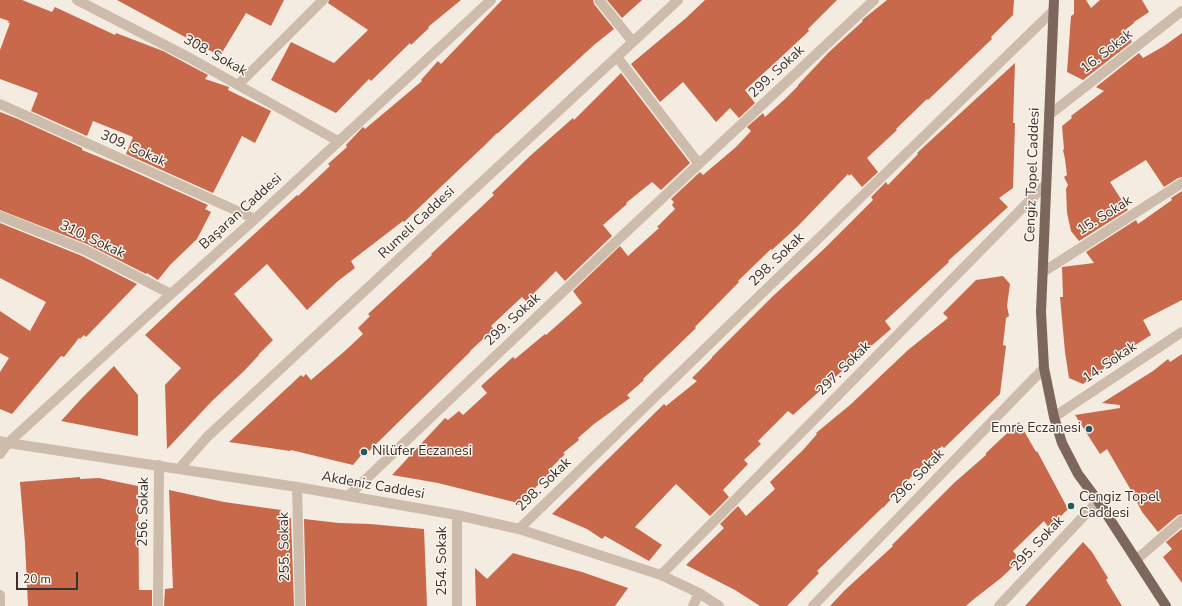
<!DOCTYPE html>
<html>
<head>
<meta charset="utf-8">
<style>
	body { margin:0 }
	#map { position:relative; width:1182px; height:606px; overflow:hidden; background:#f4ebe1; font-family:"Nunito Sans",sans-serif }
	canvas { display:block }
	.scale { position:absolute; left:16px; top:572px; width:62px; height:18px; box-sizing:border-box; border:2px solid #3b302b; border-top:0; padding-left:5px; font-size:12px; line-height:14px; white-space:nowrap; color:#3b302b; -webkit-text-stroke:3px #fbf5ee; paint-order:stroke }
</style>
</head>
<body>
<div id="map">
<canvas width="1182" height="606"></canvas>
<div class="scale">20 m</div>
</div>
<script>
const ctx = document.querySelector('canvas').getContext('2d');
ctx.lineJoin = 'round';
function paint(path, color) {
  ctx.fillStyle = color;
  ctx.fill(path, 'evenodd');
}
function shape(rows) {
  const path = new Path2D();
  for (const r of rows) {
    path.moveTo(r[0], r[1]);
    for (let i = 2; i < r.length; i += 2) path.lineTo(r[i], r[i + 1]);
  }
  return path;
}
function strokePath(path, color, width, dash) {
  ctx.strokeStyle = color;
  ctx.lineWidth = width;
  ctx.lineCap = dash ? 'butt' : 'round';
  ctx.setLineDash(dash || []);
  ctx.stroke(path);
}
function label(font, color, halo, rows, align = 'center') {
  ctx.font = font + ' "Nunito Sans",sans-serif';
  ctx.lineWidth = 3;
  ctx.setLineDash([]);
  ctx.textBaseline = 'middle';
  ctx.strokeStyle = halo;
  ctx.fillStyle = color;
  for (const [text, x, y, turn = 0] of rows) {
    ctx.save();
    ctx.translate(x, y);
    ctx.rotate((+turn || 0) * Math.PI / 180);
    ctx.textAlign = isNaN(turn) ? turn : align;
    if (halo) ctx.strokeText(text, 0, 0);
    ctx.fillText(text, 0, 0);
    ctx.restore();
  }
}
const building = shape([
	[0,0,22,0,52,12,55,7,115,35,116,33,163,51,208,75,205,79,229,87,228,90,271,111,255,143,242,136,213,193,126,154,133,137,93,121,87,136,31,111,38,93,0,79,0,50,10,23,8,23,9,21,0,18],
	[117,0,284,0,271,26,246,13,220,56],
	[329,0,461,0,428,27,429,28,411,45,410,43,371,81,369,79,336,113,271,80,291,42,334,63,368,30,328,3],
	[502,0,593,0,594,4,614,29,594,45,498,133,496,134,483,147,467,162,404,222,403,221,351,261,355,268,338,281,307,310,267,264,234,294,273,340,258,355,259,355,244,371,212,401,167,449,165,385,181,368,145,335,181,301,297,195,298,196,330,166,328,164,347,147,346,145,363,127,365,129,422,81,421,80,438,61,441,64],
	[607,0,642,0,622,18],
	[705,0,837,0,808,29,809,31,778,60,745,90,755,103,739,118,730,108,716,122,683,82,660,102,631,64,686,18],
	[887,0,1014,0,1013,15,991,37,992,39,928,100,927,99,896,129,897,130,867,158,878,172,862,187,851,174,849,176,848,174,798,226,772,250,771,249,738,281,739,282,695,327,696,328,643,379,644,380,627,395,630,398,594,424,578,438,579,440,563,453,565,454,550,469,551,471,519,505,514,502,438,483,392,475,445,418,448,420,459,411,463,415,487,393,481,386,513,357,515,359,545,334,546,335,582,303,573,291,620,246,628,256,659,228,657,227,675,209,672,205,674,202,671,199,700,172,703,175,736,147,751,131,747,127,763,113,765,117,785,99,798,86,798,85,829,52,863,21,862,20],
	[1074,0,1086,0,1091,8,1100,0,1142,0,1149,12,1134,22,1134,23,1125,30,1132,42,1083,80,1067,72,1071,16,1074,14],
	[1182,33,1182,177,1178,178,1164,187,1146,160,1110,182,1128,210,1079,241,1071,231,1067,213,1066,189,1068,185,1064,177,1067,175,1065,159,1063,150,1064,149,1062,126,1072,118,1071,116,1104,91,1096,87,1139,53,1143,58,1164,46],
	[1015,63,1013,123,1015,123,1013,188,999,198,1008,207,948,261,949,262,885,321,891,329,842,371,793,415,788,411,758,441,761,444,744,460,748,464,723,490,729,497,710,516,676,484,635,527,662,545,649,561,605,536,602,539,587,529,552,514,664,404,666,406,697,381,692,378,712,358,712,357,772,297,825,248,873,200,871,197,886,182,888,185,918,154,917,153],
	[621,73,690,163,661,190,652,182,626,203,627,204,603,225,612,236,565,281,556,271,526,301,522,297,491,326,494,329,470,351,470,352,369,451,367,448,353,465,291,450,290,451,229,442,301,375,303,377,306,374,311,380,346,350,363,334,358,328,370,316,368,314,432,255,431,254,494,195,492,193,530,156,573,118,574,120],
	[0,112,18,119,82,148,82,150,121,166,208,205,205,209,211,212,197,239,170,265,158,280,147,273,146,274,87,244,0,210],
	[1182,191,1182,300,1143,320,1151,335,1118,356,1119,357,1083,384,1069,378,1065,352,1060,297,1063,297,1062,267,1094,263,1086,252,1136,220,1138,224,1172,200,1171,198],
	[0,223,82,256,137,284,86,337,84,335,80,339,79,338,64,357,61,356,12,414,0,409,0,372,9,358,0,353,0,311,30,331,46,302,0,278],
	[1003,276,1010,284,1007,306,1009,316,1006,318,1003,345,1006,346,1000,394,944,448,942,446,911,477,883,508,883,507,817,571,819,573,787,606,760,606,735,590,686,565,724,528,720,524,738,506,746,516,775,489,770,482,803,450,817,434,816,433,850,405,908,350,948,318,943,313,976,280],
	[1182,354,1182,514,1178,515,1158,532,1142,512,1132,492,1107,449,1100,454,1075,415,1120,408,1120,405,1102,403,1153,371,1168,359,1170,362],
	[114,366,138,395,138,436,61,421,82,398],
	[1019,422,1036,452,1037,451,1068,509,1049,528,1044,521,1013,551,1020,560,1001,578,974,599,966,606,830,606,845,590,893,546,892,545,954,483,986,455,986,453],
	[80,477,80,479,99,478,138,486,139,590,152,590,152,606,28,606,25,543,20,482],
	[169,490,224,502,281,510,281,517,291,518,294,606,164,606,165,589,173,588],
	[304,519,339,523,370,524,424,529,427,606,306,606],
	[1182,529,1182,583,1163,557,1172,549,1166,542],
	[1083,542,1092,552,1108,578,1106,580,1122,606,1025,606],
	[513,553,523,556,582,572,628,588,615,606,476,606,475,568,487,579]
]);
const minor = shape([
	[77,0,188,57,338,141],
	[599,0,633,42],
	[617,57,699,164],
	[238,85,323,0],
	[0,104,255,219],
	[1049,115,1182,11],
	[0,216,85,250,171,294],
	[1043,272,1182,183],
	[1054,417,1182,332],
	[0,441,8,443,297,487,457,515,519,529,661,575,699,593,719,606],
	[0,454,8,443,171,294,255,219,491,0],
	[179,469,207,437,678,0],
	[297,487,300,606],
	[348,496,608,249,874,0],
	[519,529,1053,11],
	[1136,560,1182,520],
	[661,575,1046,184],
	[0,595,0,606],
	[158,606,159,465],
	[457,606,457,515],
	[693,606,699,593],
	[813,606,1044,368],
	[999,606,1098,501]
]);
const major = shape([
	[1054,0,1041,312,1044,368,1054,417,1062,443,1078,474,1098,501,1166,606]
]);
const markers = [
	[1089,429,4,"#1f5a5e"],
	[364,452,4,"#1f5a5e"],
	[1071,506,4,"#1f5a5e"]
];
const streetNames = [
	["16. Sokak",1107,52,-38],
	["308. Sokak",215,56,29],
	["299. Sokak",777,72,-43],
	["309. Sokak",133,149,24],
	["Cengiz Topel Caddesi",1033,175,-88],
	["Başaran Caddesi",241,212,-42],
	["15. Sokak",1105,216,-32],
	["Rumeli Caddesi",417,223,-43],
	["310. Sokak",92,240,25],
	["298. Sokak",777,260,-44],
	["299. Sokak",513,320,-43],
	["14. Sokak",1110,363,-34],
	["297. Sokak",844,369,-45],
	["296. Sokak",918,477,-46],
	["298. Sokak",544,485,-44],
	["Akdeniz Caddesi",373,486,10],
	["256. Sokak",144,512,-89],
	["295. Sokak",1038,544,-47],
	["255. Sokak",285,547,-91],
	["254. Sokak",443,561,-90]
];
const poiNames = [
	["Emre Eczanesi",1081,429,"right"],
	["Nilüfer Eczanesi",372,452],
	["Cengiz Topel",1079,498],
	["Caddesi",1079,514]
];
paint(building, '#c8694b');
strokePath(minor, '#cdbbac', 10);
strokePath(major, '#7d675c', 10);
for (const [x, y, r, color] of markers) {
  const dot = new Path2D();
  dot.arc(x, y, r, 0, 2 * Math.PI);
  ctx.fillStyle = color;
  ctx.fill(dot);
  strokePath(dot, '#fbf5ee', 1.5);
}
label('14px', '#3b302b', '#fbf5ee', streetNames);
label('14px', '#3b302b', '#fbf5ee', poiNames, 'left');
</script>
</body>
</html>
